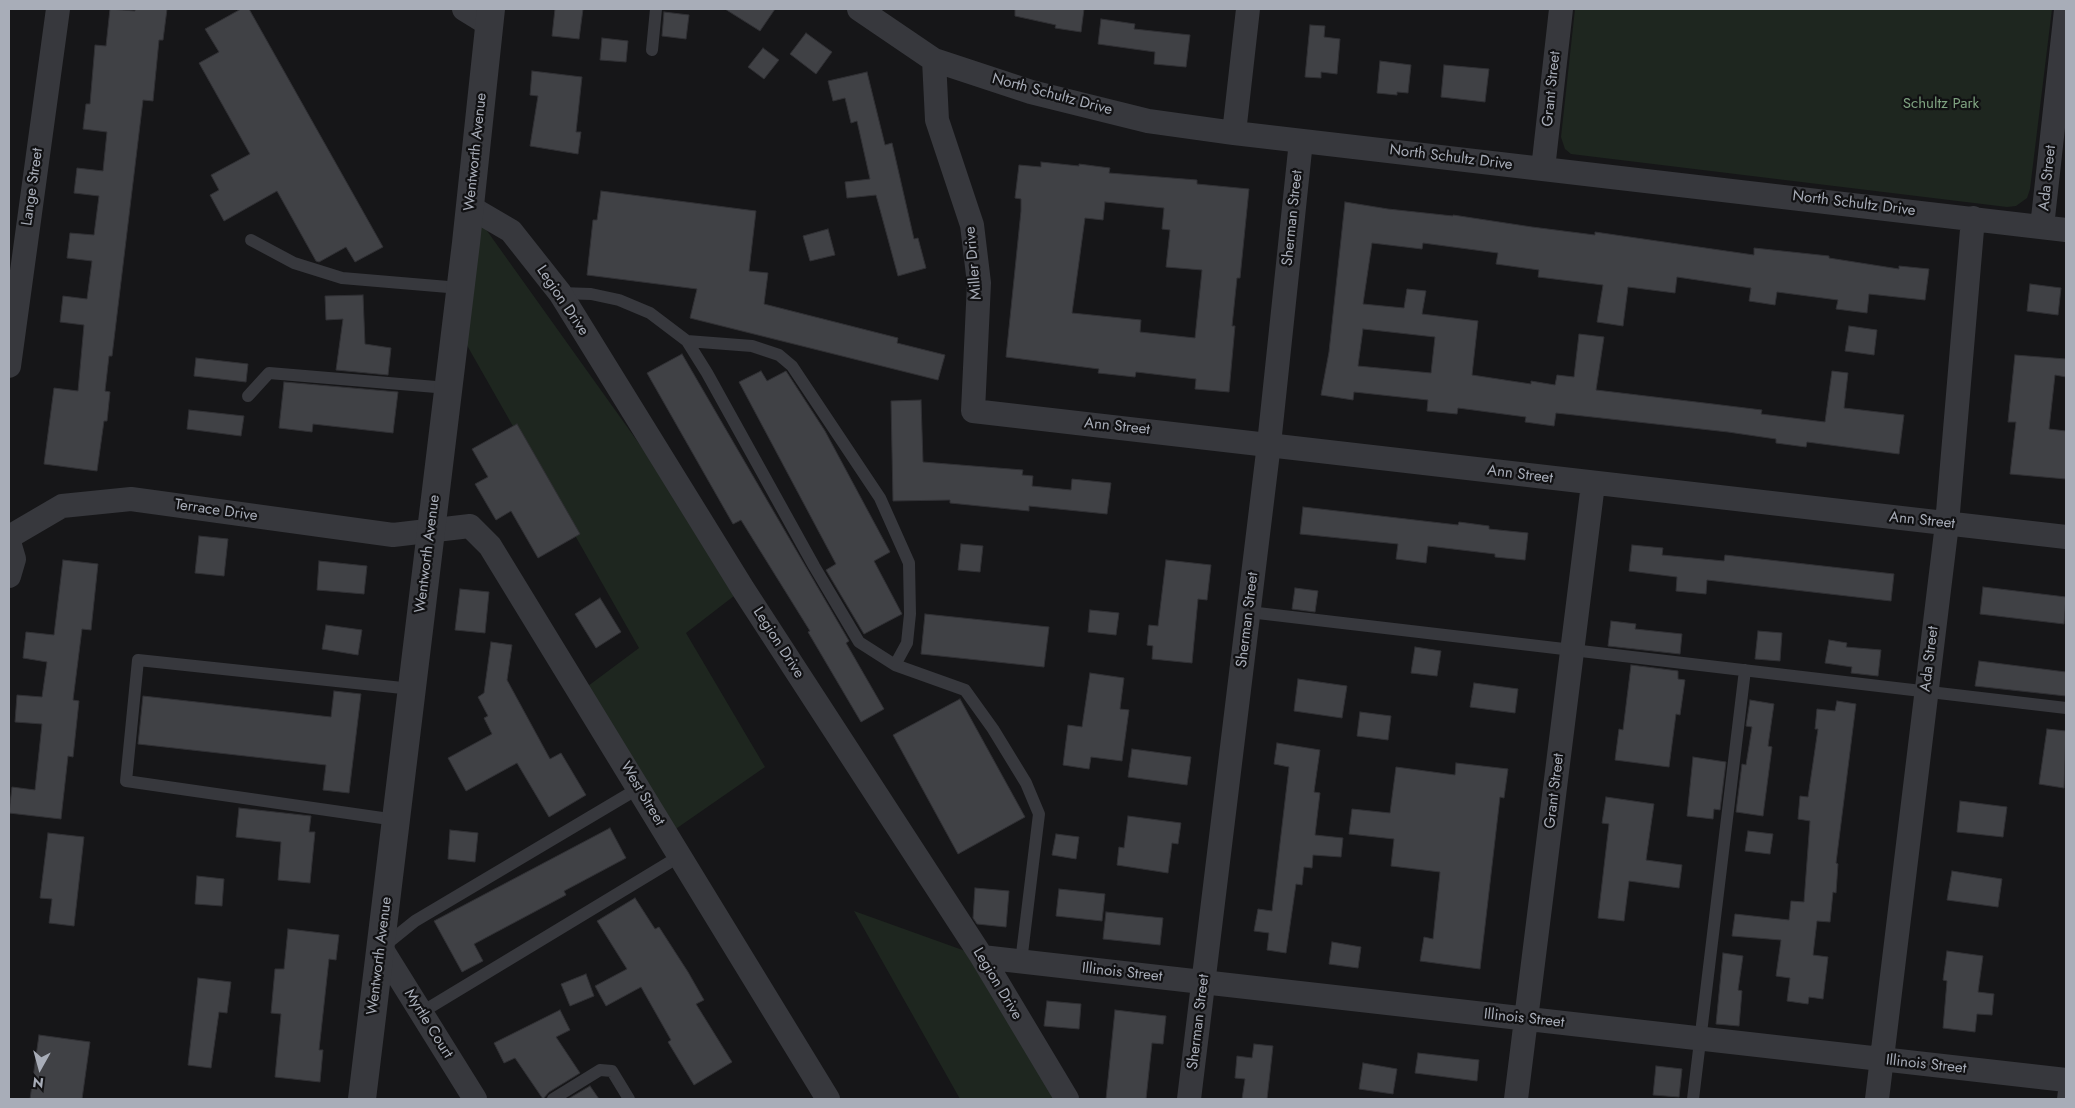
<!DOCTYPE html>
<html>
<head>
<meta charset="utf-8">
<style>
	body { margin:0 }
	#map { position:relative; width:2075px; height:1108px; overflow:hidden; background:#161618; font-family:Jost,sans-serif }
	canvas { display:block }
	.frame { position:absolute; inset:0; border:10px solid #a8adb8; pointer-events:none }
	.north { position:absolute; left:15px; top:1043px; width:50px; height:50px; -webkit-text-stroke:4px #111113; paint-order:stroke; rotate:187deg; font-size:14px; font-weight:700; line-height:20px; text-align:center; color:#a8adb8 }
	.north::after { content:''; display:block; margin:auto; width:18px; height:22px; background:#a8adb8; clip-path:polygon(50% 0,100% 100%,50% 72%,0 100%) }
</style>
</head>
<body>
<div id="map">
<canvas width="2075" height="1108"></canvas>
<div class="frame"></div>
<div class="north">N</div>
</div>
<script>
const ctx = document.querySelector('canvas').getContext('2d');
ctx.lineJoin = 'round';
function paint(path, color) {
  ctx.fillStyle = color;
  ctx.fill(path, 'evenodd');
}
function shape(rows) {
  const path = new Path2D();
  for (const r of rows) {
    path.moveTo(r[0], r[1]);
    for (let i = 2; i < r.length; i += 2) path.lineTo(r[i], r[i + 1]);
  }
  return path;
}
function strokePath(path, color, width, dash) {
  ctx.strokeStyle = color;
  ctx.lineWidth = width;
  ctx.lineCap = dash ? 'butt' : 'round';
  ctx.setLineDash(dash || []);
  ctx.stroke(path);
}
function label(font, color, halo, rows, align = 'center') {
  ctx.font = font + ' Jost,sans-serif';
  ctx.lineWidth = 4.5;
  ctx.setLineDash([]);
  ctx.textBaseline = 'middle';
  ctx.strokeStyle = halo;
  ctx.fillStyle = color;
  for (const [text, x, y, turn = 0] of rows) {
    ctx.save();
    ctx.translate(x, y);
    ctx.rotate((+turn || 0) * Math.PI / 180);
    ctx.textAlign = isNaN(turn) ? turn : align;
    if (halo) ctx.strokeText(text, 0, 0);
    ctx.fillText(text, 0, 0);
    ctx.restore();
  }
}
const green = shape([
	[1575,9,2052,9,2030,189,2027,198,2016,206,2007,207,1571,154,1565,149,1561,137],
	[470,207,743,589,686,633,765,767,667,835,580,692,639,648,456,326],
	[854,911,982,957,1067,1099,960,1099]
]);
const building = shape([
	[110,9,135,11,135,9,167,9,163,40,159,40,153,101,143,100,112,356,109,356,105,391,110,392,107,421,104,421,97,471,44,464,54,388,78,391,84,325,60,322,63,296,87,299,92,261,67,258,70,233,94,235,99,196,74,193,77,168,103,171,107,132,83,129,86,104,90,104,95,45,106,46,110,9],
	[241,9,249,9,383,247,355,262,346,247,319,262,316,261,277,191,224,221,210,195,219,190,211,175,250,154,199,63,219,52,205,29,241,9],
	[555,9,583,9,579,39,552,36,555,9],
	[725,9,775,9,760,31,725,9],
	[1015,9,1084,9,1081,32,1055,28,1056,25,1015,16,1015,9],
	[664,12,689,15,686,39,662,36,664,12],
	[1101,19,1135,24,1134,29,1190,35,1186,67,1154,64,1155,52,1098,44,1101,19],
	[1310,25,1325,26,1324,37,1340,39,1337,74,1321,72,1321,78,1305,77,1310,25],
	[806,33,832,52,816,74,790,54,806,33],
	[602,38,628,41,626,62,600,60,602,38],
	[763,48,779,60,764,79,748,67,763,48],
	[1380,61,1411,65,1408,93,1397,92,1397,95,1377,93,1380,61],
	[1444,65,1489,69,1485,102,1441,97,1444,65],
	[532,71,582,77,576,132,581,132,578,154,530,146,538,96,530,95,532,71],
	[867,72,885,145,892,143,914,239,918,238,926,268,898,276,876,195,847,198,845,182,870,179,857,121,851,123,845,98,833,101,828,81,867,72],
	[1041,162,1079,166,1079,164,1110,168,1109,173,1197,180,1197,184,1249,189,1240,278,1237,278,1232,326,1235,326,1229,392,1195,389,1196,379,1136,372,1135,377,1098,373,1099,369,1006,357,1021,211,1021,199,1015,198,1019,165,1041,167,1041,162],
	[1105,202,1164,208,1162,229,1170,230,1166,267,1202,270,1195,338,1140,332,1141,320,1072,313,1085,218,1103,220,1105,202],
	[601,191,756,211,749,271,768,273,764,304,898,338,897,343,945,355,938,380,690,318,697,289,587,275,593,220,597,220,601,191],
	[1345,202,1388,209,1453,216,1453,215,1532,227,1595,235,1595,232,1754,255,1754,248,1829,256,1829,258,1899,269,1899,266,1929,269,1925,300,1869,294,1867,313,1836,309,1838,300,1777,292,1775,305,1749,301,1751,288,1677,277,1675,293,1628,287,1623,326,1597,322,1603,285,1538,277,1539,270,1496,264,1498,253,1423,243,1422,249,1372,243,1363,304,1404,308,1407,289,1426,291,1422,314,1478,321,1472,375,1531,384,1531,381,1555,385,1557,375,1574,377,1579,334,1604,337,1596,390,1713,404,1762,410,1761,414,1825,422,1832,371,1848,373,1844,408,1904,415,1899,454,1807,442,1806,447,1776,443,1776,439,1728,432,1556,413,1554,426,1525,422,1526,417,1458,408,1457,414,1427,411,1428,400,1354,392,1353,400,1321,395,1329,352,1345,202],
	[1363,329,1435,337,1431,373,1358,366,1363,329],
	[828,229,835,255,810,261,803,236,828,229],
	[2030,284,2061,288,2058,315,2027,311,2030,284],
	[363,295,365,344,391,348,388,375,336,370,343,319,326,320,325,296,363,295],
	[1849,326,1877,330,1874,355,1845,351,1849,326],
	[682,354,849,641,846,643,884,709,861,722,808,632,810,631,741,520,733,524,647,373,682,354],
	[2015,355,2066,359,2066,377,2055,375,2049,429,2066,431,2066,479,2010,474,2016,422,2008,422,2015,355],
	[196,358,248,364,246,382,194,376,196,358],
	[761,371,767,381,786,371,825,431,890,552,874,561,902,614,864,634,826,570,836,564,739,382,761,371],
	[284,382,398,392,393,433,313,424,312,432,279,428,284,382],
	[921,400,923,462,1023,470,1022,475,1033,476,1032,486,1071,490,1072,479,1111,483,1107,514,1029,506,1029,511,950,503,950,500,893,501,891,401,921,400],
	[189,410,244,416,241,436,187,429,189,410],
	[517,424,580,534,538,558,511,511,496,520,475,484,488,477,472,449,517,424],
	[1303,507,1458,525,1459,522,1489,526,1489,529,1528,533,1525,560,1495,557,1495,554,1428,546,1426,563,1396,559,1398,544,1300,534,1303,507],
	[199,536,228,539,224,576,195,573,199,536],
	[961,544,983,546,980,572,958,570,961,544],
	[1632,545,1663,548,1662,555,1724,561,1725,555,1894,574,1891,601,1707,580,1706,594,1676,591,1677,577,1629,571,1632,545],
	[63,560,98,564,91,630,82,629,73,700,79,701,73,757,68,756,61,819,9,813,12,787,35,790,42,724,15,722,17,695,42,697,47,662,23,658,26,632,54,635,63,560],
	[1166,560,1211,565,1207,600,1198,599,1192,663,1152,659,1153,646,1147,645,1149,625,1158,626,1166,560],
	[319,561,367,566,364,594,317,590,319,561],
	[1983,587,2066,597,2064,624,1980,614,1983,587],
	[1295,588,1318,591,1315,612,1292,609,1295,588],
	[460,589,489,592,485,633,455,630,460,589],
	[600,598,621,632,596,648,575,614,600,598],
	[1090,610,1119,613,1116,635,1088,632,1090,610],
	[925,614,1049,627,1044,667,921,654,925,614],
	[1611,621,1636,624,1635,629,1682,634,1680,654,1608,646,1611,621],
	[326,625,362,630,358,655,322,649,326,625],
	[1758,631,1782,633,1780,661,1755,659,1758,631],
	[1829,640,1847,643,1846,647,1881,650,1878,676,1851,673,1852,667,1825,663,1829,640],
	[491,642,512,645,507,680,550,759,561,753,586,795,549,817,517,763,466,791,448,758,492,734,484,718,488,716,478,697,484,693,491,642],
	[1415,647,1441,651,1437,676,1411,673,1415,647],
	[1979,661,2066,672,2066,696,1975,686,1979,661],
	[1631,665,1678,671,1678,679,1685,680,1680,715,1676,714,1669,767,1615,760,1619,729,1623,730,1631,665],
	[1090,673,1124,678,1120,709,1129,710,1122,761,1091,757,1089,769,1063,765,1068,725,1082,727,1090,673],
	[1298,679,1347,686,1342,718,1294,711,1298,679],
	[1474,683,1518,689,1515,713,1470,707,1474,683],
	[334,691,361,694,349,793,323,790,326,765,138,744,143,696,331,717,334,691],
	[960,699,1025,817,958,854,893,735,960,699],
	[1750,700,1774,704,1768,746,1772,747,1763,816,1736,812,1742,764,1746,765,1752,727,1746,726,1750,700],
	[1837,701,1856,704,1836,863,1838,864,1836,893,1833,892,1830,922,1817,921,1813,955,1828,957,1823,999,1809,997,1808,1004,1787,1001,1790,978,1776,976,1781,940,1732,936,1735,914,1789,920,1791,901,1804,902,1810,821,1798,819,1800,796,1808,797,1818,729,1815,729,1817,709,1835,711,1837,701],
	[1360,712,1391,716,1388,740,1357,736,1360,712],
	[2047,729,2066,731,2064,788,2039,784,2047,729],
	[1277,743,1320,750,1314,792,1320,793,1315,835,1343,838,1341,857,1313,855,1312,868,1304,867,1302,885,1296,884,1286,953,1267,950,1269,933,1254,931,1258,909,1272,911,1289,767,1274,764,1277,743],
	[1132,749,1191,757,1187,785,1128,777,1132,749],
	[1693,757,1726,762,1720,810,1714,809,1713,819,1687,816,1693,757],
	[1456,763,1508,769,1504,798,1500,797,1480,969,1420,961,1424,937,1433,939,1440,872,1391,866,1394,839,1349,834,1352,809,1390,813,1396,767,1455,775,1456,763],
	[1606,797,1654,804,1646,860,1682,865,1679,888,1629,881,1624,921,1598,918,1609,824,1602,823,1606,797],
	[1960,801,2007,807,2003,837,1957,832,1960,801],
	[239,808,311,816,309,832,315,832,310,883,278,880,281,842,236,837,239,808],
	[1128,816,1181,823,1178,844,1172,843,1168,873,1117,865,1119,847,1124,848,1128,816],
	[610,828,626,858,564,891,566,895,474,944,483,961,462,972,434,921,610,828],
	[450,830,478,833,475,862,448,859,450,830],
	[1748,831,1773,834,1770,854,1745,851,1748,831],
	[48,833,84,837,74,926,49,923,52,899,40,898,48,833],
	[1056,834,1079,837,1076,859,1052,855,1056,834],
	[1952,871,2002,879,1998,907,1947,900,1952,871],
	[197,876,224,879,222,906,195,904,197,876],
	[975,888,1009,891,1006,927,977,924,973,918,975,888],
	[1059,889,1105,894,1102,921,1056,916,1059,889],
	[635,898,655,929,659,927,688,972,704,1000,696,1004,732,1062,694,1085,668,1042,671,1040,641,987,606,1006,595,986,627,969,597,921,635,898],
	[1106,912,1163,918,1160,945,1103,939,1106,912],
	[288,929,339,935,336,960,329,959,319,1050,323,1050,320,1082,275,1077,281,1014,271,1013,275,969,284,969,288,929],
	[1332,942,1361,947,1358,968,1329,964,1332,942],
	[1947,951,1983,956,1978,992,1994,994,1992,1015,1977,1014,1975,1032,1943,1028,1947,981,1943,980,1947,951],
	[1723,953,1743,956,1738,990,1742,991,1739,1026,1716,1024,1723,953],
	[586,974,594,996,570,1006,561,984,586,974],
	[198,978,231,982,227,1013,219,1012,211,1068,188,1065,198,978],
	[1047,1001,1081,1004,1079,1029,1044,1026,1047,1001],
	[560,1010,570,1030,556,1037,580,1073,549,1092,543,1099,515,1058,504,1063,494,1043,560,1010],
	[1115,1010,1166,1016,1163,1044,1152,1043,1146,1099,1106,1099,1115,1010],
	[39,1035,90,1042,82,1099,30,1099,39,1035],
	[1254,1044,1273,1046,1267,1099,1242,1099,1245,1079,1235,1078,1237,1056,1252,1058,1254,1044],
	[1418,1053,1479,1060,1477,1081,1415,1073,1418,1053],
	[1363,1063,1397,1069,1393,1094,1359,1089,1363,1063],
	[1656,1066,1682,1069,1679,1097,1653,1095,1656,1066],
	[590,1086,599,1099,568,1099,590,1086]
]);
const service = shape([
	[652,50,656,9],
	[251,240,294,263,342,278,460,288],
	[560,293,591,294,619,300,650,313,687,341,707,373,814,566,859,642,895,665,965,690,993,729,1026,783,1039,814,1021,962],
	[687,341,752,346,779,355,792,366,880,498,909,563,910,614,907,643,895,665],
	[248,396,269,373,448,388],
	[1249,612,2066,708],
	[396,820,126,781,138,660,412,689],
	[384,946,415,921,639,788],
	[422,1012,680,856],
	[553,1099,600,1070,612,1071,629,1099],
	[1693,1099,1745,670],
	[2063,1099,2066,1075]
]);
const minor = shape([
	[464,9,490,25],
	[859,9,934,60,1031,92,1148,121,1234,133,2066,230],
	[934,60,937,120,972,225,979,283,973,411,2066,537],
	[1234,133,1248,9],
	[1543,169,1561,9],
	[470,207,511,231,560,293,743,589,982,957,1067,1099],
	[2042,227,2066,10],
	[9,366,58,9],
	[9,537,62,506,131,499,393,535,470,526,490,546,828,1099],
	[9,542,14,559,9,576],
	[381,948,475,1099],
	[982,957,2066,1080],
	[1189,1099,1269,444,1301,141],
	[1516,1099,1593,484],
	[1877,1099,1947,524,1973,218]
]);
const tertiary = shape([
	[362,1099,466,243,491,9]
]);
const streetNames = [
	["Grant Street",1552,89,-84],
	["North Schultz Drive",1052,95,15],
	["Wentworth Avenue",476,152,-84],
	["North Schultz Drive",1451,158,7],
	["Ada Street",2048,178,-84],
	["Lange Street",33,187,-82],
	["North Schultz Drive",1854,204,7],
	["Sherman Street",1293,218,-84],
	["Miller Drive",974,263,-95],
	["Legion Drive",562,301,56],
	["Ann Street",1117,427,6],
	["Ann Street",1520,475,7],
	["Terrace Drive",216,511,8],
	["Ann Street",1922,521,6],
	["Wentworth Avenue",428,554,-83],
	["Sherman Street",1248,620,-83],
	["Legion Drive",778,643,57],
	["Ada Street",1930,659,-83],
	["Grant Street",1555,791,-83],
	["West Street",642,794,59],
	["Wentworth Avenue",380,956,-83],
	["Illinois Street",1122,973,6],
	["Legion Drive",997,984,59],
	["Illinois Street",1524,1019,6],
	["Sherman Street",1199,1022,-83],
	["Myrtle Court",428,1024,58],
	["Illinois Street",1926,1065,6]
];
const parkNames = [
	["Schultz Park",1941,104]
];
paint(green, '#1e261f');
paint(building, '#404145');
strokePath(building, '#303034', 1);
strokePath(service, '#37383d', 12);
strokePath(minor, '#37383d', 24);
strokePath(tertiary, '#37383d', 28);
label('15px', '#a8adb8', '#111113', streetNames);
label('15px', '#7fa381', '#111113', parkNames);
</script>
</body>
</html>
